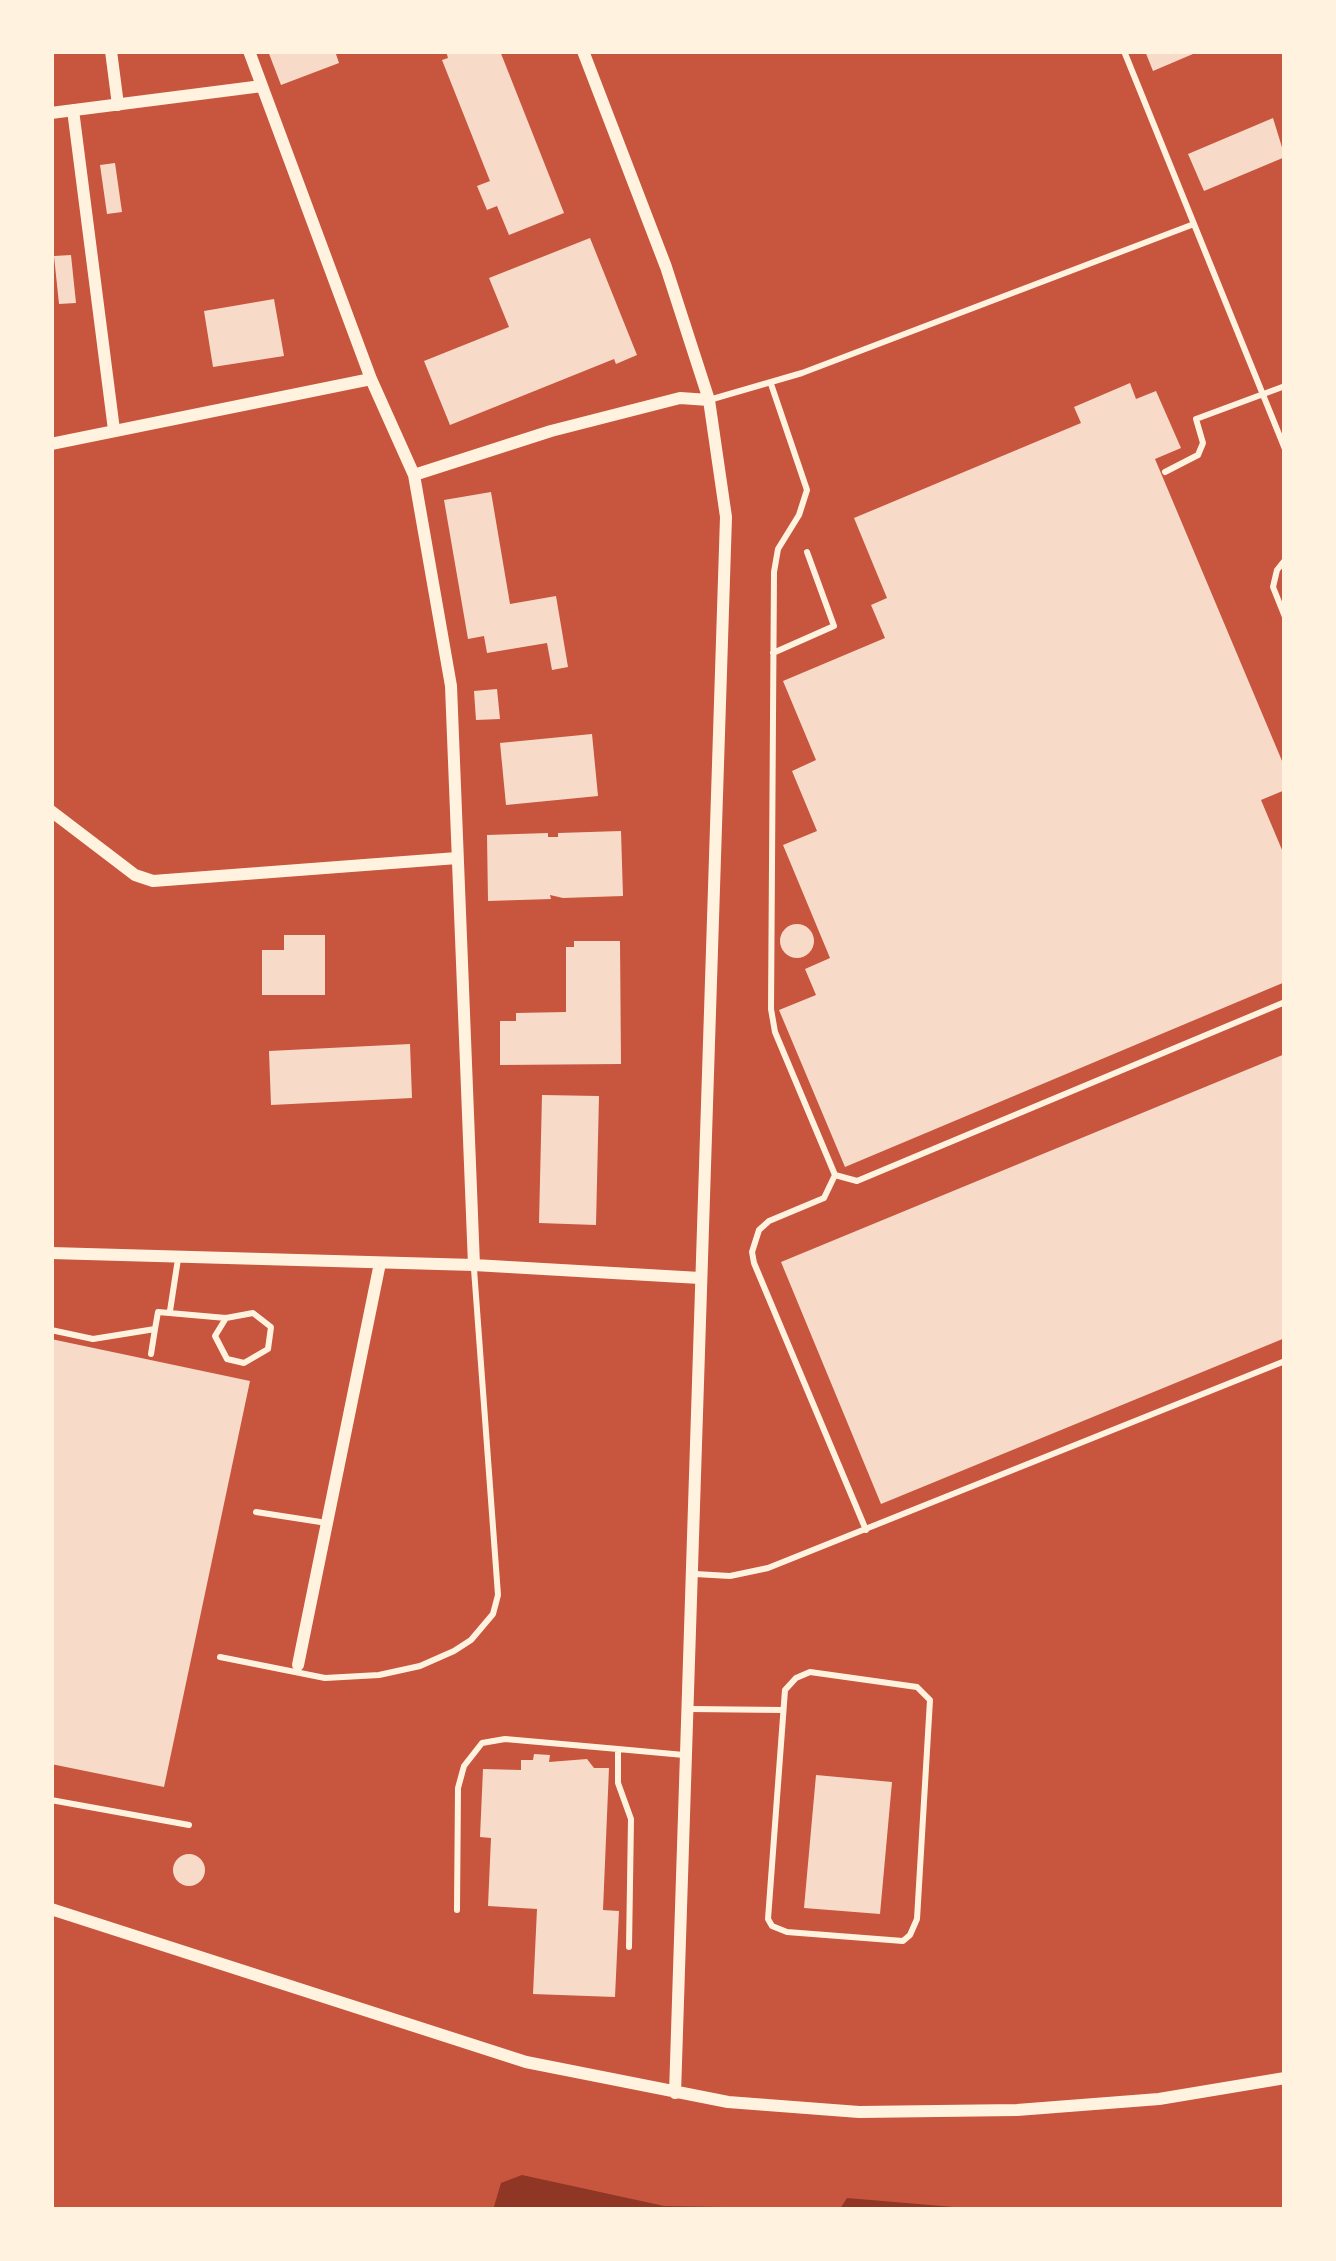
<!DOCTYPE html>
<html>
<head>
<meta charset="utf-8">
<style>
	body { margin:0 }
	#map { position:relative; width:1336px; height:2261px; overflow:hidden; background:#c8553d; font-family:Mulish,sans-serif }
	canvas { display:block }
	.frame { position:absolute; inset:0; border:54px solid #fff3e0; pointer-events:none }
</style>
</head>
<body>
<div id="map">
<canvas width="1336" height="2261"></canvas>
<div class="frame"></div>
</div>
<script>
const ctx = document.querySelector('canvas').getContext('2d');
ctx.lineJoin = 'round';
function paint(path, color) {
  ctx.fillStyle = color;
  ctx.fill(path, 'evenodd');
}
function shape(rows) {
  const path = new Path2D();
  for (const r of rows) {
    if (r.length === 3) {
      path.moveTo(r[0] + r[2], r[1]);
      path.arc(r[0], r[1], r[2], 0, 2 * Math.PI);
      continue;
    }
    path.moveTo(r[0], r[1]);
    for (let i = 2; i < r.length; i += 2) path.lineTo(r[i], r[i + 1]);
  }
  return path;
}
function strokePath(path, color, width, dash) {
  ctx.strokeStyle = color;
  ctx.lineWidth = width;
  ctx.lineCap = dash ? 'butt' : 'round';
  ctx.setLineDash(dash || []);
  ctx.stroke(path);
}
const water = shape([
	[522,2175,664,2206,840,2209,847,2198,989,2210,493,2210,501,2183]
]);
const building = shape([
	[268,51,335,51,339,63,281,85],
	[446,51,500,51,564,213,509,235,497,206,487,210,477,186,490,181,442,60,448,58],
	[1145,51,1200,51,1153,71],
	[1273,118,1285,157,1204,191,1188,154],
	[115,163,122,212,107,214,100,165],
	[590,238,637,355,616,364,614,359,450,425,424,361,509,327,489,278],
	[71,255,76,303,59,304,54,256],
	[274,299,284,356,213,367,204,311],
	[1130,383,1136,399,1156,391,1181,448,1155,459,1285,768,1285,790,1261,800,1285,857,1285,982,845,1167,779,1010,816,995,805,969,830,958,783,845,817,831,792,771,816,760,783,681,885,638,871,605,887,598,854,518,1081,423,1074,407],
	[491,492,510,604,556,596,568,667,552,670,547,643,487,653,484,636,468,639,444,500],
	[497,689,500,719,476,720,474,691],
	[592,734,598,796,506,805,500,743],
	[621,831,623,896,563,898,550,895,551,899,488,901,487,835,548,833,548,837,558,837,558,833],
	[797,941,17],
	[284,935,325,935,325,995,262,995,262,950,284,950],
	[574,941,620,941,621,1064,500,1065,500,1021,516,1021,516,1013,566,1012,566,947,574,947],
	[410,1044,412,1098,271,1105,269,1051],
	[1285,1054,1285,1338,881,1504,781,1262],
	[542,1095,599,1096,596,1225,539,1223],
	[51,1339,250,1381,164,1787,51,1764],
	[534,1754,550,1755,549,1762,587,1759,594,1768,609,1768,603,1910,619,1911,615,1997,533,1994,537,1909,488,1906,491,1838,480,1837,483,1769,521,1770,521,1760,533,1760],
	[816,1775,892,1782,880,1914,804,1908],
	[189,1870,16]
]);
const service = shape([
	[1124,51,1285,449],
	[771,384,807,490,799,515,778,549,774,572,771,1009,775,1032,835,1175],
	[709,400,802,373,1194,224],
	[1165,472,1198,455,1203,443,1196,419,1285,386],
	[1285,560,1277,570,1273,587,1285,617],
	[773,653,834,626,807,552],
	[170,1311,178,1259],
	[51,1330,93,1339,155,1329,158,1312,226,1318,253,1313,271,1327,268,1349,244,1363,227,1359,215,1336,226,1318],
	[151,1354,155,1329],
	[256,1512,327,1523],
	[866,1530,754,1263,752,1252,759,1230,769,1221,824,1198,835,1175,857,1181,1285,1002],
	[695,1574,730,1576,768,1568,1285,1361],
	[220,1657,325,1678,379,1675,420,1666,454,1651,471,1640,493,1614,498,1595,474,1269],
	[810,1672,917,1687,930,1700,917,1919,910,1935,903,1941,787,1932,772,1926,768,1919,785,1690,796,1678,810,1672],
	[690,1709,783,1710],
	[618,1749,684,1755],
	[51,1800,189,1825],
	[457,1910,458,1788,464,1766,482,1743,505,1739,618,1749,618,1783,631,1819,629,1947]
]);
const minor = shape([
	[111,51,118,105],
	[249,51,371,379,414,475,451,686,474,1265],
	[583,51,666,267,709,400,726,517,675,2093],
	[73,110,114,430],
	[51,113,262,86],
	[51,444,371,379],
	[414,475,551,431,680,398,709,400],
	[51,811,135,875,153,881,457,858],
	[51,1253,474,1265,700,1278],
	[298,1665,380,1263],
	[51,1909,526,2062,728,2102,859,2112,1017,2110,1159,2099,1285,2078]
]);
paint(water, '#8f3625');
paint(building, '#f7dbc8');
strokePath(service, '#fff3e0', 6);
strokePath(minor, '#fff3e0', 12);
</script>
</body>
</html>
